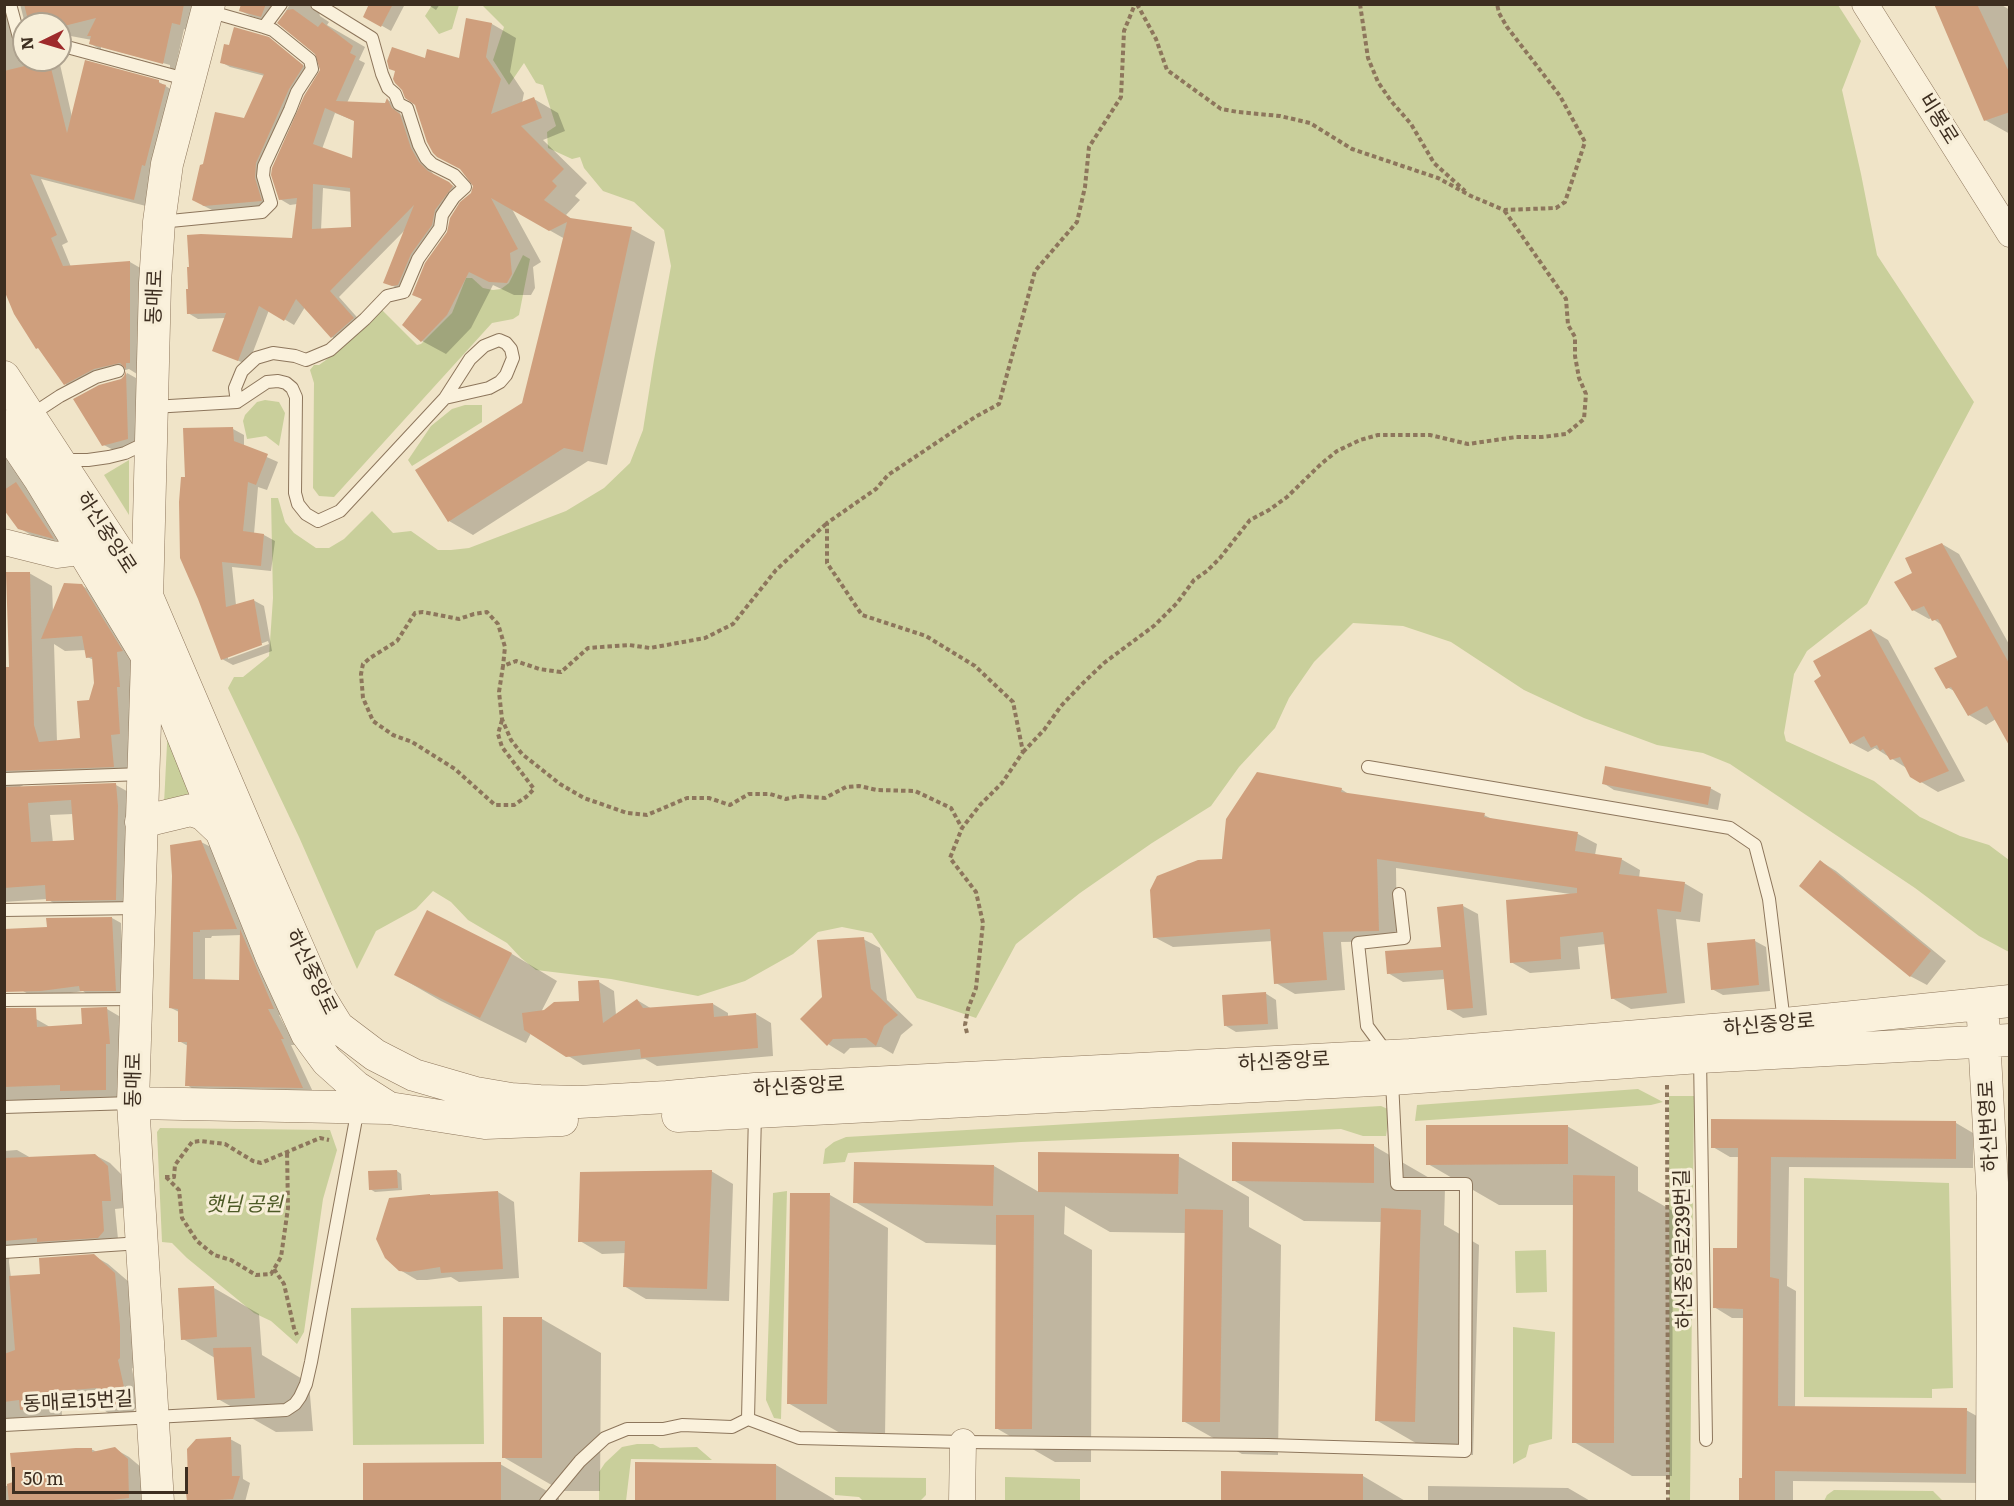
<!DOCTYPE html>
<html>
<head>
<meta charset="utf-8">
<style>
	body { margin:0 }
	#map { position:relative; width:2014px; height:1506px; overflow:hidden; background:#f0e4c8; font-family:Literata,serif }
	canvas { display:block }
	.frame { position:absolute; inset:0; border:6px solid #3d2e20; pointer-events:none }
	.north { position:absolute; left:12px; top:12px; width:60px; height:60px; box-sizing:border-box; background:#f7eed8; border:2px solid #ada18e; border-radius:50%; rotate:265deg; font-size:16px; font-weight:700; line-height:24px; text-align:center; color:#3d2e20 }
	.north::after { content:''; display:block; margin:auto; width:21px; height:27px; background:#9e2a2b; clip-path:polygon(50% 0,100% 100%,50% 72%,0 100%) }
	.scale { position:absolute; left:12px; top:1467px; width:176px; height:27px; box-sizing:border-box; border:3px solid #3d2e20; border-top:0; padding-left:8px; font-size:18px; line-height:21px; white-space:nowrap; color:#3d2e20; -webkit-text-stroke:4px #f7eed8; paint-order:stroke }
</style>
</head>
<body>
<div id="map">
<canvas width="2014" height="1506"></canvas>
<div class="frame"></div>
<div class="north">N</div>
<div class="scale">50 m</div>
</div>
<script>
const ctx = document.querySelector('canvas').getContext('2d');
ctx.lineJoin = 'round';
function paint(path, color) {
  ctx.fillStyle = color;
  ctx.fill(path, 'evenodd');
}
function shape(rows) {
  const path = new Path2D();
  for (const r of rows) {
    path.moveTo(r[0], r[1]);
    for (let i = 2; i < r.length; i += 2) path.lineTo(r[i], r[i + 1]);
  }
  return path;
}
function strokePath(path, color, width, dash) {
  ctx.strokeStyle = color;
  ctx.lineWidth = width;
  ctx.lineCap = dash ? 'butt' : 'round';
  ctx.setLineDash(dash || []);
  ctx.stroke(path);
}
function label(font, color, halo, rows, align = 'center') {
  ctx.font = font + ' Literata,"Noto Sans KR",serif';
  ctx.lineWidth = 6;
  ctx.setLineDash([]);
  ctx.textBaseline = 'middle';
  ctx.strokeStyle = halo;
  ctx.fillStyle = color;
  for (const [text, x, y, turn = 0] of rows) {
    ctx.save();
    ctx.translate(x, y);
    ctx.rotate((+turn || 0) * Math.PI / 180);
    ctx.textAlign = isNaN(turn) ? turn : align;
    if (halo) ctx.strokeText(text, 0, 0);
    ctx.fillText(text, 0, 0);
    ctx.restore();
  }
}
const green = shape([
	[432,5,459,5,452,29,439,34,425,16],
	[482,5,1838,5,1861,41,1842,90,1861,174,1877,255,1974,402,1867,604,1807,651,1794,674,1784,733,1786,741,1874,781,1920,817,1960,836,1989,845,2009,860,2009,952,1979,936,1915,888,1730,764,1703,753,1657,745,1584,718,1524,690,1451,642,1403,626,1353,623,1314,662,1289,698,1275,728,1239,767,1211,806,1152,843,1080,893,1016,944,976,1018,917,998,872,933,842,927,818,932,793,954,745,981,698,996,611,979,536,970,521,958,507,943,468,920,451,902,433,891,416,909,376,931,357,969,299,837,228,688,234,677,243,677,269,656,273,598,271,498,278,498,285,522,294,533,316,548,329,548,344,539,372,511,393,533,411,531,438,550,451,550,469,548,566,511,604,488,630,463,643,430,654,360,671,266,664,230,634,202,603,191,584,168,580,157,572,159,548,148,547,132,556,126,543,85,536,83,524,63,509,85,493,60,504,27],
	[523,255,530,259,519,315,513,319,492,323,334,497,319,496,313,488,314,383,310,370,314,365,319,365,326,360,381,309,417,345,421,344,452,313,466,278,472,278,483,288,493,290,501,289,509,283],
	[265,400,279,402,285,413,279,446,266,436,247,439,243,421,245,415,257,402],
	[465,405,482,405,482,422,412,466,408,460,431,426,452,409],
	[129,460,129,515,104,475],
	[168,724,200,798,164,804],
	[1638,1089,1663,1102,1651,1105,1415,1121,1417,1105],
	[1669,1096,1694,1096,1690,1501,1669,1501],
	[1381,1106,1390,1110,1386,1136,1363,1136,1341,1129,1021,1142,848,1153,845,1162,823,1164,825,1149,834,1142,846,1137],
	[160,1128,330,1130,337,1150,323,1199,304,1332,297,1344,271,1321,254,1313,187,1258,172,1243,162,1242,157,1132],
	[1804,1178,1949,1183,1953,1388,1932,1389,1932,1398,1804,1397],
	[787,1191,781,1419,774,1418,766,1400,773,1193],
	[1546,1250,1547,1292,1516,1293,1515,1251],
	[482,1306,484,1444,353,1445,351,1308],
	[1513,1327,1555,1332,1552,1439,1529,1445,1526,1457,1513,1464],
	[637,1444,653,1444,660,1448,697,1447,712,1460,631,1459,626,1501,599,1501,599,1472,605,1463,622,1447],
	[835,1477,926,1478,926,1495,920,1501,863,1501,859,1497,835,1495],
	[1005,1477,1080,1479,1080,1501,1005,1501],
	[1834,1490,1933,1491,1943,1501,1824,1501,1827,1495]
]);
const shadow = shape([
	[4,4,17,4,14,8,27,64,31,63,32,60,59,60,72,117,159,82,177,93,146,206,41,179,68,242,62,245,71,267,130,262,142,269,137,374,129,369,105,376,77,391,65,384,4,286],
	[20,4,197,4,192,31,184,29,175,70,103,51,91,44,92,40,60,34,60,24,25,24],
	[101,46,170,65,170,68,101,49],
	[243,4,284,4,271,22,251,16,241,11],
	[290,4,320,4,318,9,320,16,329,22,327,25,365,47,359,60,365,63,347,103,386,105,388,100,396,105,401,115,410,121,421,155,429,169,436,177,459,189,403,291,385,282,406,229,339,297,363,324,342,343,332,337,305,307,294,325,269,310,248,365,214,350,226,318,198,319,188,313,293,240,297,204,290,205,280,199,321,74,320,58,279,23],
	[335,113,355,121,354,160,322,149],
	[323,188,352,192,353,229,321,230],
	[371,4,405,4,391,31,365,16],
	[427,4,440,4,436,10],
	[1935,4,2000,4,2010,10,2010,134,1985,120],
	[467,20,492,24,516,38,510,72,524,93,522,103,534,99,558,113,565,131,543,140,587,183,575,196,580,200,566,215,575,221,631,229,655,242,607,465,588,461,473,535,449,521,524,404,565,239,512,209,541,262,533,267,535,288,531,295,514,295,493,285,471,328,446,354,422,341,423,300,414,294,472,194,475,185,416,104,397,72,426,60,460,60],
	[268,39,311,71,265,168,270,205,214,211,202,205,204,166,245,120,265,76,230,67,221,62],
	[127,373,136,378,138,445,115,451,104,445,121,380,125,377],
	[233,429,244,435,244,447,278,462,267,490,258,487,254,534,264,535,275,541,271,571,232,567,236,605,253,600,264,606,272,651,233,665,222,659,186,479],
	[268,641,269,644,228,659,228,656],
	[4,452,66,545,33,536,19,528,4,507],
	[1942,544,1959,554,2010,646,2010,744,1996,719,1986,725,1969,715,1956,692,1947,687,1959,657,1943,626,1932,618,1929,619,1913,610,1914,574],
	[29,573,52,586,53,613,81,585,104,599,144,664,137,779,27,783,18,788,116,785,139,798,138,912,70,913,47,899,4,902,4,737],
	[54,644,65,651,86,650,87,657,94,660,96,683,82,740,57,742],
	[73,814,75,841,53,843,50,815],
	[1871,630,1888,640,1965,781,1938,792,1911,776,1908,769,1875,748,1868,752,1851,743],
	[1603,783,1710,788,1721,794,1718,810,1614,790],
	[1341,789,1350,795,1484,815,1494,820,1578,834,1597,844,1595,855,1621,859,1640,870,1639,878,1684,883,1703,894,1700,922,1676,919,1685,1003,1631,1009,1612,998,1606,944,1578,947,1580,969,1530,973,1511,962,1570,894,1396,868,1397,941,1341,942,1345,990,1295,994,1276,983,1273,941,1173,947,1154,937,1223,860],
	[201,842,213,848,284,1015,279,1015,295,1045,291,1045,314,1094,198,1092,187,1085,188,1046,179,1041,179,1012,171,1008,174,876],
	[242,935,241,981,205,981,205,938,211,938,212,936],
	[1820,861,1836,871,1946,961,1927,985,1910,976],
	[1463,906,1478,914,1487,1015,1463,1018,1448,1009,1445,979,1403,982,1388,973,1442,948],
	[427,912,512,954,557,981,540,1014,581,1002,599,982,614,991,616,1015,637,1000,652,1009,713,1004,728,1013,728,1017,756,1014,771,1023,773,1056,657,1066,645,1059,583,1065,531,1033,526,1043,441,1001,396,975],
	[112,918,121,923,124,995,90,996,83,991,51,996,32,996,23,991,49,929],
	[863,939,880,948,887,1000,913,1025,901,1035,893,1054,881,1047,850,1048,844,1054,828,1044,823,997],
	[1755,941,1766,947,1770,991,1723,995,1712,989],
	[1265,993,1276,1000,1278,1029,1236,1032,1226,1026],
	[107,1009,141,1029,140,1109,4,1109,4,1020,36,1019,50,1027,84,1025],
	[1956,1123,1973,1133,1973,1168,1789,1167,1787,1286,1796,1291,1795,1408,1966,1410,1984,1420,1983,1483,1793,1481,1793,1502,1740,1502,1743,1480,1744,1318,1732,1318,1714,1307,1739,1249,1739,1157,1730,1157,1713,1147],
	[1567,1126,1638,1167,1638,1191,1673,1211,1672,1476,1632,1476,1574,1442,1575,1205,1499,1205,1428,1164],
	[1374,1146,1445,1187,1444,1225,1479,1245,1473,1455,1435,1454,1376,1420,1382,1222,1304,1221,1233,1180],
	[17,1150,31,1158,95,1155,110,1163,122,1175,124,1208,115,1209,118,1239,10,1249,9,1262,11,1278,42,1275,94,1256,108,1264,129,1282,134,1366,132,1369,139,1404,131,1414,113,1416,99,1407,99,1396,61,1399,62,1416,4,1420,4,1151],
	[1039,1154,1178,1156,1249,1197,1249,1227,1281,1245,1278,1455,1242,1454,1183,1421,1186,1233,1110,1232,1065,1206,1064,1234,1092,1250,1091,1462,1055,1462,996,1428,998,1245,926,1243,855,1202,994,1166,1039,1192],
	[397,1171,401,1174,402,1190,375,1192,370,1189],
	[711,1171,733,1184,729,1301,646,1299,624,1286,626,1253,602,1254,580,1241],
	[498,1192,514,1202,519,1278,459,1282,451,1277,427,1280,417,1280,400,1270],
	[830,1195,888,1228,885,1437,847,1437,788,1403],
	[214,1288,259,1314,262,1355,309,1383,313,1431,276,1432,218,1399,215,1358,183,1339],
	[542,1319,601,1353,600,1491,562,1491,503,1457],
	[230,1439,241,1445,243,1479,250,1483,245,1502,189,1502],
	[91,1449,97,1452,115,1449,129,1457,142,1468,144,1502,4,1502,4,1487],
	[500,1464,559,1498,559,1502,364,1502],
	[776,1465,834,1499,834,1502,636,1502],
	[1363,1476,1407,1502,1222,1502],
	[1428,1486,1568,1488,1592,1502,1428,1502]
]);
const building = shape([
	[24,4,184,4,180,25,172,23,163,64,89,44,91,36,87,36,96,18,60,27,60,24,29,24],
	[241,4,266,4,261,17,239,11],
	[369,4,393,4,381,27,363,17],
	[1934,4,1977,4,2010,74,2010,112,1984,121],
	[293,9,318,27,322,22,353,46,350,53,356,56,336,101,385,103,387,98,392,108,400,114,411,148,419,162,428,171,449,182,453,186,435,210,432,225,411,254,398,285,392,286,383,283,414,205,330,291,354,318,331,338,296,299,284,321,259,306,238,361,212,351,226,313,187,314,186,289,188,289,187,267,189,267,187,235,201,234,292,238,297,198,279,200,271,175,272,168,304,96,320,70,315,54,277,23,287,10],
	[325,108,354,121,352,158,313,144],
	[313,184,350,188,351,227,312,229],
	[466,18,492,23,486,57,501,79,491,114,534,97,542,118,521,126,564,169,552,181,557,186,544,200,570,218,632,227,583,452,564,448,448,522,415,470,522,403,567,222,549,231,491,198,518,249,510,253,512,274,507,283,489,282,469,272,447,315,421,342,402,325,422,299,412,295,425,263,447,232,450,218,460,202,471,193,473,186,460,169,437,157,433,153,427,142,415,105,405,98,402,90,395,83,393,79,395,71,389,69,387,61,392,47,425,58,427,49,459,58],
	[234,27,269,37,303,65,303,67,289,89,256,163,255,178,262,201,204,206,192,200,200,165,203,164,215,112,244,118,264,74,220,63,224,44,229,45],
	[49,60,67,133,85,60,159,80,159,83,166,85,145,166,142,165,134,200,30,174,57,235,51,238,63,266,130,261,130,363,126,363,126,369,120,363,94,369,64,385,38,348,36,349,14,314,4,290,4,71],
	[126,371,128,439,102,446,73,399,99,385,121,379,124,376],
	[233,427,234,441,268,454,256,485,248,482,243,531,264,534,261,566,222,562,226,607,254,599,262,645,221,660,198,599,180,558,179,502,181,477,185,477,183,428],
	[16,482,54,539,18,529,4,510,4,490],
	[1942,543,2010,665,2010,747,1987,706,1968,716,1951,687,1946,689,1934,668,1957,657,1938,619,1932,621,1924,606,1912,611,1894,582,1912,573,1905,558],
	[6,572,30,572,34,725,39,742,80,738,77,701,89,700,94,683,92,657,86,658,82,636,41,639,64,583,82,584,123,651,117,652,120,687,117,687,120,734,111,735,114,767,4,771,4,667,9,667],
	[1871,629,1949,771,1920,783,1910,777,1900,757,1890,760,1883,749,1880,751,1877,745,1871,748,1864,736,1850,744,1814,681,1821,676,1813,661],
	[1605,766,1711,787,1708,805,1602,784],
	[1257,772,1342,788,1341,792,1485,813,1484,817,1578,832,1575,851,1622,858,1619,874,1685,882,1681,912,1657,909,1667,993,1611,999,1603,932,1560,937,1561,959,1510,963,1506,900,1577,893,1577,888,1377,859,1379,931,1323,932,1327,980,1274,984,1270,929,1153,938,1150,890,1157,876,1198,860,1222,859,1226,819],
	[116,783,118,806,116,900,46,901,45,885,4,888,4,787],
	[71,800,74,840,31,842,28,803],
	[201,840,237,929,200,930,200,932,193,932,193,979,239,980,240,929,274,1009,268,1009,284,1039,281,1039,303,1088,185,1086,187,1042,178,1042,178,1009,169,1008,172,876,170,845],
	[1820,860,1931,951,1910,977,1799,886],
	[1463,904,1473,1008,1447,1010,1443,970,1387,974,1385,951,1441,947,1437,907],
	[427,910,512,953,480,1018,394,975],
	[112,917,116,991,80,991,79,986,41,991,4,992,4,929,47,927,46,918],
	[864,937,871,989,898,1015,884,1026,876,1046,866,1038,833,1039,827,1046,800,1019,822,997,817,940],
	[1755,939,1759,985,1711,990,1707,943],
	[599,980,603,1023,637,999,643,1008,713,1003,714,1017,756,1013,758,1048,641,1058,640,1049,566,1057,524,1030,522,1013,544,1010,554,1002,579,1001,578,981],
	[1266,992,1268,1024,1224,1026,1222,995],
	[107,1007,110,1044,106,1044,106,1090,60,1091,60,1085,4,1087,4,1008,36,1008,37,1027,82,1024,81,1008],
	[1711,1119,1956,1121,1956,1159,1771,1157,1770,1277,1779,1279,1778,1406,1967,1408,1966,1474,1775,1471,1775,1502,1739,1502,1739,1478,1742,1478,1743,1309,1713,1308,1713,1248,1737,1248,1738,1148,1711,1148],
	[1426,1125,1568,1125,1568,1164,1426,1165],
	[1232,1142,1374,1144,1374,1183,1232,1181],
	[1038,1152,1179,1154,1178,1194,1038,1192],
	[95,1154,108,1166,111,1201,102,1201,104,1231,98,1238,37,1242,37,1238,4,1241,4,1158],
	[854,1162,994,1165,993,1206,853,1203],
	[397,1170,398,1188,369,1190,368,1171],
	[712,1170,707,1289,623,1287,625,1241,578,1242,580,1172],
	[1573,1175,1615,1176,1614,1443,1572,1443],
	[498,1191,503,1269,441,1273,440,1267,409,1272,399,1271,385,1258,376,1239,389,1198,430,1194,430,1195],
	[790,1193,830,1193,827,1404,787,1404],
	[1381,1208,1421,1210,1415,1422,1375,1421],
	[1185,1209,1223,1210,1220,1422,1182,1422],
	[996,1215,1034,1215,1032,1429,995,1429],
	[94,1254,115,1273,120,1326,120,1358,118,1360,126,1396,117,1406,98,1408,97,1388,47,1392,49,1408,20,1410,19,1400,4,1402,4,1354,15,1350,9,1276,40,1274,39,1258],
	[214,1286,217,1337,181,1340,178,1288],
	[503,1317,542,1317,542,1458,502,1458],
	[251,1347,255,1398,217,1400,213,1348],
	[231,1437,232,1476,240,1476,233,1499,187,1502,185,1483,188,1482,187,1449,196,1439],
	[115,1447,128,1459,129,1498,96,1502,9,1502,7,1484,13,1482,10,1453,76,1448,92,1448,92,1452],
	[501,1462,501,1502,363,1502,363,1463],
	[635,1462,776,1464,776,1502,635,1502],
	[1221,1471,1363,1474,1363,1502,1221,1502]
]);
const path = shape([
	[1137,4,1156,39,1167,70,1221,109,1238,112,1280,116,1310,123,1352,149,1438,178,1471,196,1504,210,1556,208,1565,202,1585,142,1560,96,1507,27,1499,13,1497,4],
	[1360,4,1368,58,1378,82,1391,101,1411,124,1434,163,1465,191],
	[826,524,776,570,733,624,705,638,650,648,629,645,588,648,561,672,539,669,516,661,503,666,499,692,502,719,511,740,522,754,560,784,584,798,627,813,647,815,687,798,709,798,730,805,749,794,770,794,786,799,799,796,825,798,846,787,859,786,877,790,915,791,951,808,962,828],
	[502,720,498,734,502,747,534,789,526,797,514,805,495,805,455,769,412,742,393,735,373,721,363,698,361,674,363,664,370,658,397,641,415,613,423,612,459,619,474,614,487,612,498,624,505,647,503,666],
	[1023,752,1044,730,1061,706,1081,685,1104,663,1155,625,1177,603,1194,580,1207,571,1220,558,1250,520,1269,510,1287,497,1321,464,1337,451,1360,440,1378,435,1430,435,1468,444,1516,437,1542,437,1566,434,1584,419,1586,394,1579,378,1575,356,1575,337,1568,325,1566,299,1504,210],
	[967,1033,965,1025,968,1009,976,988,983,923,976,892,950,858,962,828,980,805,1002,783,1023,752,1013,702,975,666,926,636,862,615,827,563,827,523,876,489,888,475,975,417,999,404,1035,271,1077,222,1085,187,1089,147,1121,97,1124,31,1135,4],
	[1667,1085,1668,1502],
	[165,1177,174,1177,175,1165,192,1142,200,1141,225,1144,253,1161,261,1163,320,1138,329,1140],
	[166,1177,179,1190,182,1218,197,1241,214,1255,231,1260,256,1275,271,1274,281,1257,288,1208,287,1151],
	[274,1269,284,1284,294,1328,297,1335]
]);
const service = shape([
	[10,4,24,56],
	[208,11,264,27],
	[60,48,67,47,189,80],
	[160,222,262,212,271,203,263,176,264,166,290,110,297,92,312,69,310,60,273,30,264,27,281,4],
	[237,402,267,382,278,381,286,383,292,388,296,397,295,493,298,504,306,514,318,521,340,511,445,398,489,388,500,382,506,375,513,358,511,349,506,343,499,340,484,346,470,359,445,398],
	[153,407,237,402,235,388,242,371,256,358,273,353,295,356,306,360,330,350,365,319,387,296,404,292,418,259,440,228,442,215,454,197,465,187,454,175,432,164,426,158,419,145,407,108,399,104,395,94,388,88,382,74,372,38,317,4],
	[31,415,60,396,96,377,118,371],
	[63,460,88,460,109,457,125,453,150,441],
	[1368,767,1730,828,1755,845,1769,899,1784,1022],
	[4,779,142,774],
	[4,910,138,908],
	[4,1000,135,999],
	[1387,1053,1367,1026,1358,943,1404,938,1399,894],
	[1700,1057,1706,1440],
	[4,1107,132,1103],
	[755,1113,748,1419,799,1438,963,1442,1268,1445,1465,1451,1466,1184,1397,1184,1392,1081],
	[4,1252,141,1243],
	[4,1425,286,1410,295,1404,300,1397,306,1384,311,1362,358,1108],
	[546,1502,580,1461,605,1438,627,1429,663,1429,682,1425,732,1427,748,1419]
]);
const minor = shape([
	[1865,4,2010,234],
	[4,542,56,555,79,552,82,549],
	[962,1502,963,1442]
]);
const tertiary = shape([
	[4,377,147,596,264,870,319,996,328,1011,338,1027,375,1055,414,1075,476,1093,511,1099,540,1101,579,1102,667,1097,755,1089,1410,1055,1784,1024,2010,1001],
	[4,426,39,478,159,676,272,958,307,1034,327,1061,356,1087,389,1108,485,1123,562,1120],
	[147,600,155,283,159,222,167,164,209,4],
	[147,659,133,1103,158,1502],
	[141,822,191,810,203,814,221,831],
	[1983,1019,1993,1201,1992,1502],
	[133,1103,388,1108],
	[678,1116,1392,1079,1700,1057,2010,1040]
]);
const streetNames = [
	["비봉로",1938,119,58],
	["동매로",155,297,-88],
	["하신중앙로",106,533,57],
	["하신중앙로",311,972,64],
	["하신중앙로",1769,1025,-5],
	["하신중앙로",1284,1062,-3],
	["동매로",134,1080,-89],
	["하신중앙로",799,1087,-3],
	["하신번영로",1989,1126,-93],
	["하신중앙로239번길",1684,1249,-91],
	["동매로15번길",78,1402,-3]
];
const parkNames = [
	["햇님 공원",244,1205]
];
paint(green, '#c9cf9b');
paint(shadow, '#0003');
paint(building, '#cf9f7d');
strokePath(service, '#8d765c', 14);
strokePath(minor, '#8d765c', 27);
strokePath(tertiary, '#8d765c', 33);
strokePath(path, '#8d765c', 4, [4.5, 3]);
strokePath(service, '#faf1dc', 12);
strokePath(minor, '#faf1dc', 26);
strokePath(tertiary, '#faf1dc', 32);
label('20px', '#3d2e20', '#f7eed8', streetNames);
label('italic 20px', '#4d5a26', '#f7eed8', parkNames);
</script>
</body>
</html>
